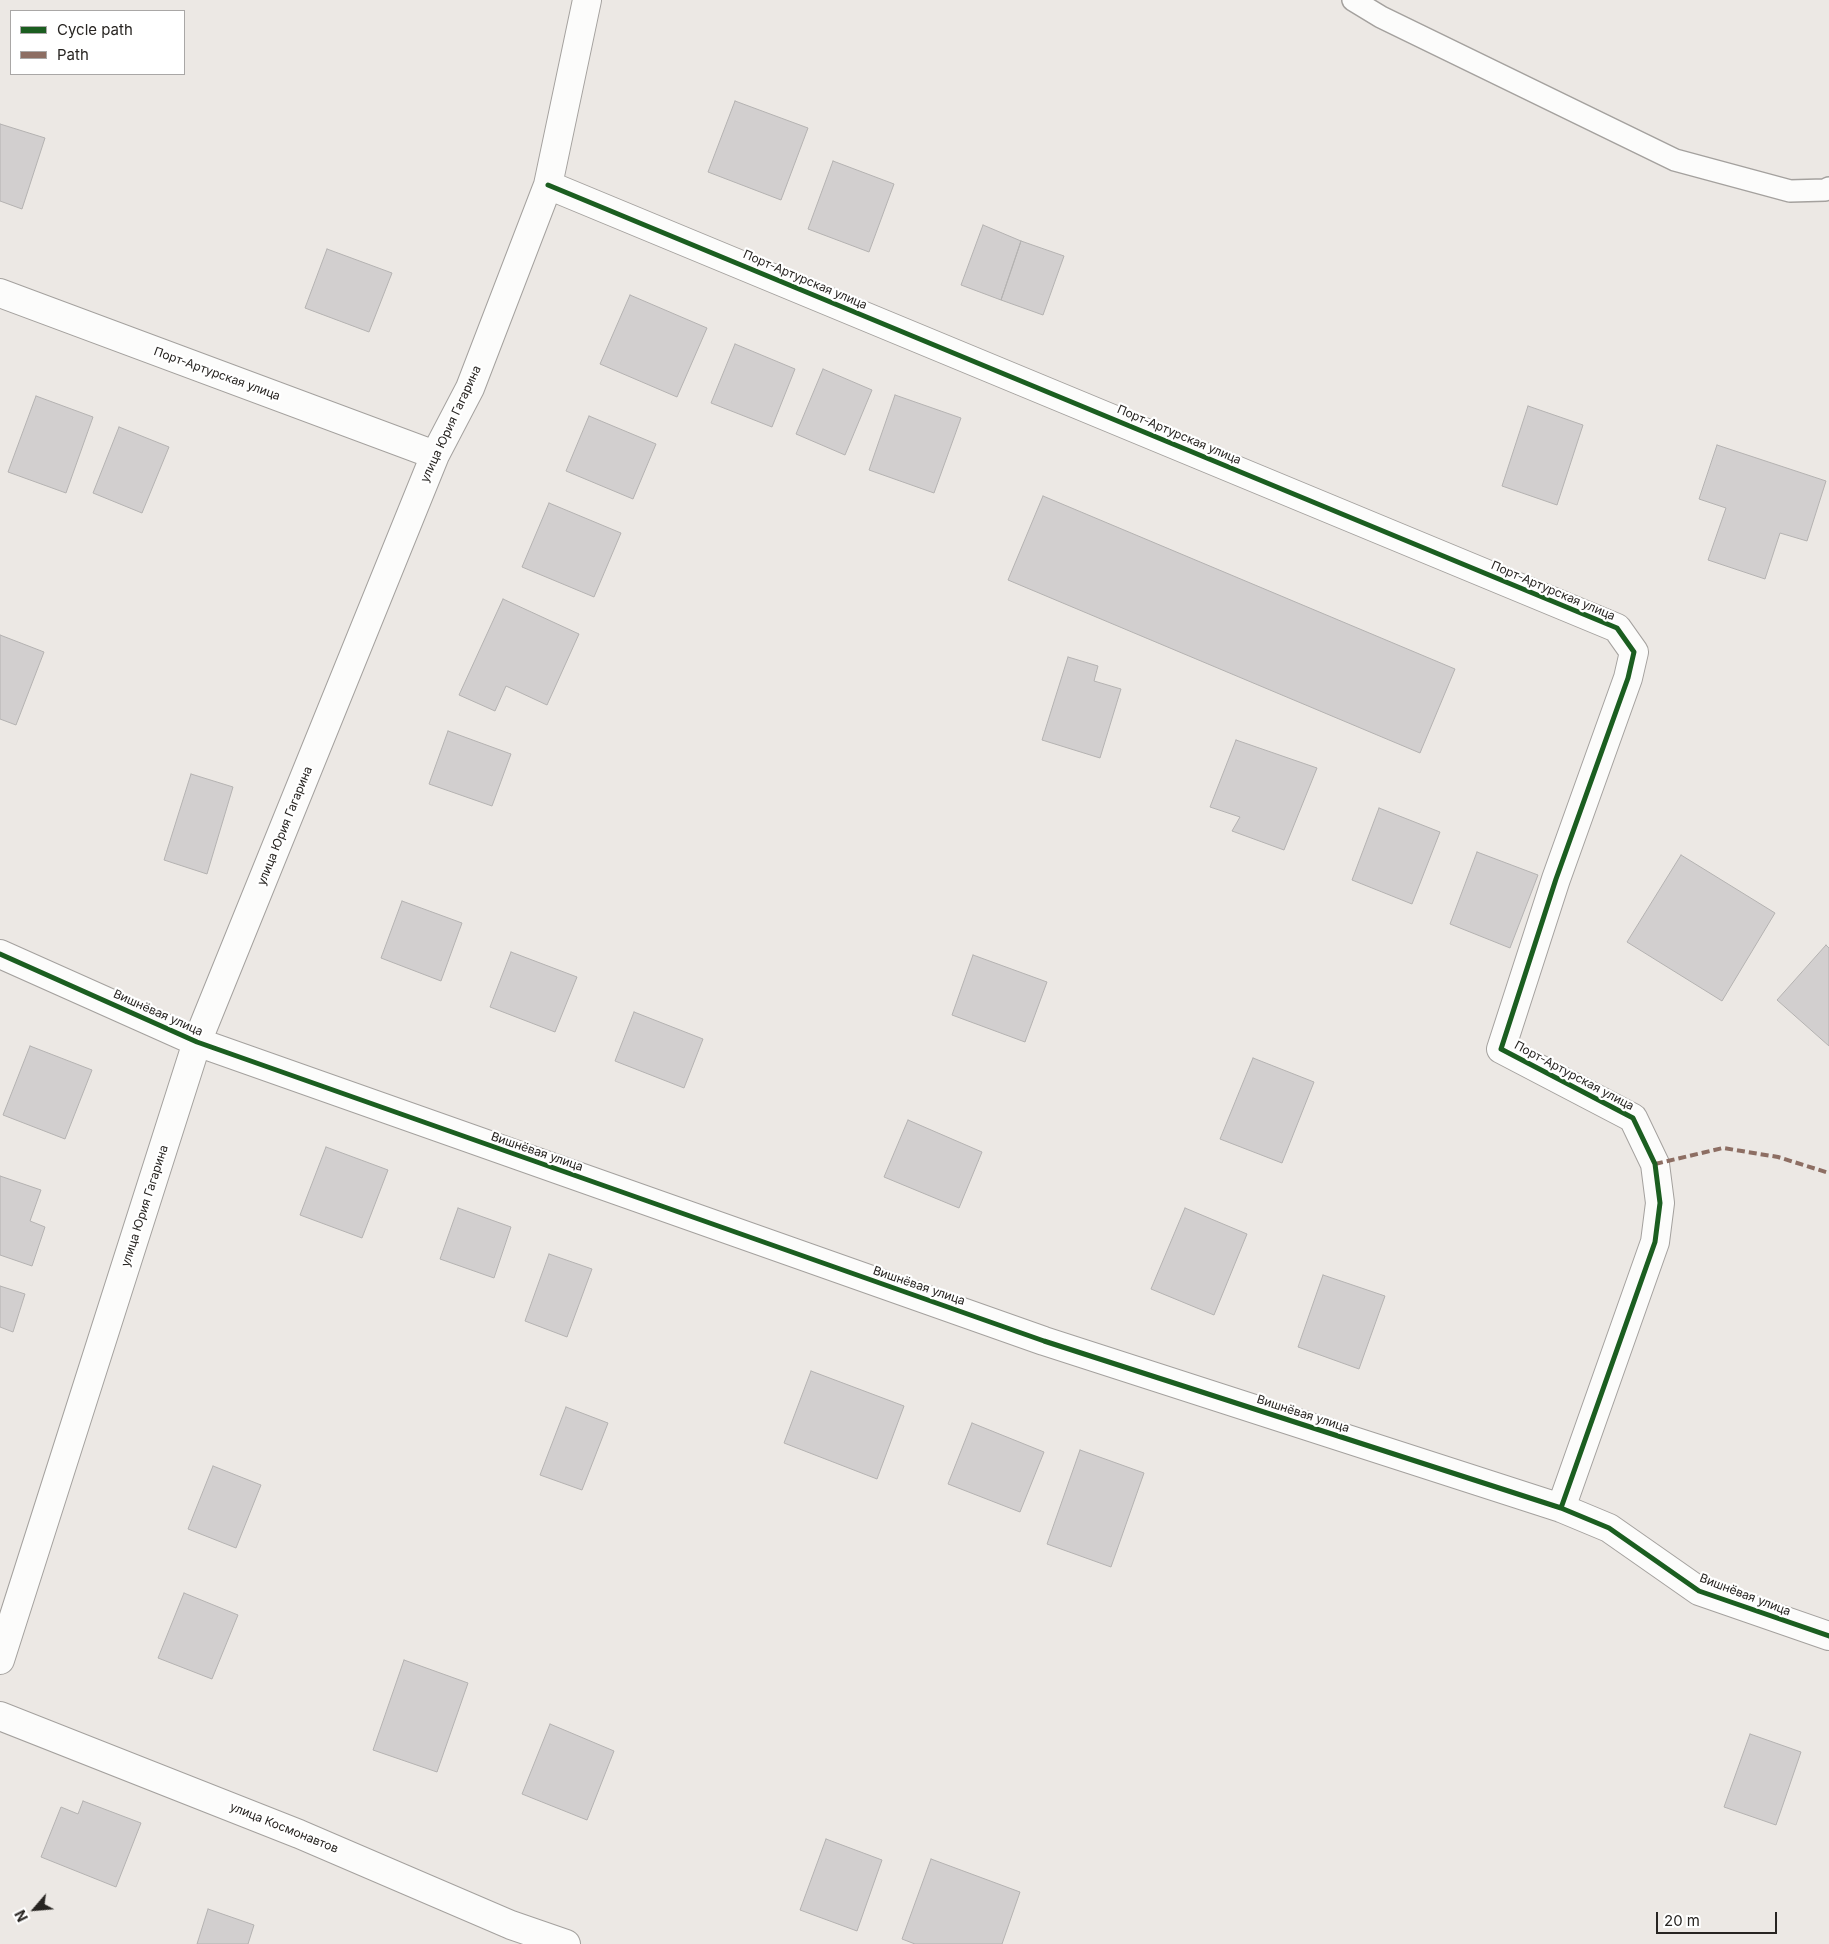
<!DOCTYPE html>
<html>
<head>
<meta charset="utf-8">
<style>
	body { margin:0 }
	#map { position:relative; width:1829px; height:1944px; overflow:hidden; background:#ece8e4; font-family:Inter,sans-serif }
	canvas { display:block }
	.legend { position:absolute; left:10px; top:10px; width:175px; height:65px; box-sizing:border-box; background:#fff; border:1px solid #a9a7a6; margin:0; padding:6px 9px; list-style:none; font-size:15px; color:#272421 }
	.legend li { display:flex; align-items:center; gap:10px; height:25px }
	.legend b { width:25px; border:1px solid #a9a7a6 }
	.north { position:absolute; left:10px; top:1884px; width:50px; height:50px; -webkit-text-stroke:4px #fff; paint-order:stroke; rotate:243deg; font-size:14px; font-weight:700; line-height:20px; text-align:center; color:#272421 }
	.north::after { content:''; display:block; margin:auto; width:18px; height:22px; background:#272421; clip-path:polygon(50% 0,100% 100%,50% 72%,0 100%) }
	.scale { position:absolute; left:1656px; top:1912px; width:121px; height:22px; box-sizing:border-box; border:2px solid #272421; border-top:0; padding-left:6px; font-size:15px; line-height:18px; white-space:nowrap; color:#272421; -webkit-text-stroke:4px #fff; paint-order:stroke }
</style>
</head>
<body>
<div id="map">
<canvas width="1829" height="1944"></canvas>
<ul class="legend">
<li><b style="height:6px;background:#1b5e20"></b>Cycle path</li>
<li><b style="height:6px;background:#8d6e63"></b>Path</li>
</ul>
<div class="north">N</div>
<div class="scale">20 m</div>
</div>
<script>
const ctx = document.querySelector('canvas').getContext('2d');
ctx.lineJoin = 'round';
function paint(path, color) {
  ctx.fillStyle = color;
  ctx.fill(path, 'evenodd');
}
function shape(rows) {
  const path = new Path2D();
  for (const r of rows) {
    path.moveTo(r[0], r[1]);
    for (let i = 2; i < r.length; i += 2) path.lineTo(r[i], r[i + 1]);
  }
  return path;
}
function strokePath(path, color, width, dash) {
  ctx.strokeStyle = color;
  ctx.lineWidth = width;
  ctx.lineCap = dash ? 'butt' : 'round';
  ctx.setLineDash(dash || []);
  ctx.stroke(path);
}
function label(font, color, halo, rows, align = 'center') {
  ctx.font = font + ' Inter,sans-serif';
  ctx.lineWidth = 4.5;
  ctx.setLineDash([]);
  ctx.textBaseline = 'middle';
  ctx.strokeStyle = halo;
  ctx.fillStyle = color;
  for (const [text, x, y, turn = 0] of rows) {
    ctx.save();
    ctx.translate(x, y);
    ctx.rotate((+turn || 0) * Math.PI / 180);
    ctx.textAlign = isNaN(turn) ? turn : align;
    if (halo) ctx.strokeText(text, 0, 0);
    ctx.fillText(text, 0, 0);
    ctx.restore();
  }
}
const building = shape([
	[735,101,808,128,781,200,708,172,735,101],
	[0,124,45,138,22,209,0,201,0,124],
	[833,161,894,184,869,252,808,229,833,161],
	[983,225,1021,241,1001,300,961,285,983,225],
	[1021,241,1064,256,1043,315,1001,300,1021,241],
	[327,249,392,273,369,332,305,308,327,249],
	[630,295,707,328,677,397,600,364,630,295],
	[735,344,795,369,772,427,711,403,735,344],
	[823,369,872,390,845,455,796,434,823,369],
	[895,395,961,418,934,493,869,470,895,395],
	[36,396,93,417,66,493,8,472,36,396],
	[1528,406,1583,425,1557,505,1502,486,1528,406],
	[589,416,656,444,633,499,566,471,589,416],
	[119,427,169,447,142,513,93,493,119,427],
	[1717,445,1826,481,1807,541,1780,533,1765,579,1708,560,1726,508,1699,499,1717,445],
	[1043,496,1455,669,1420,753,1008,580,1043,496],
	[549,503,621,533,594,597,522,567,549,503],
	[503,599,579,634,547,705,506,686,495,711,459,695,503,599],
	[0,635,44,652,16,725,0,719,0,635],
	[1068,657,1098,666,1094,681,1121,689,1100,758,1042,740,1068,657],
	[448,731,511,754,492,806,429,784,448,731],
	[1236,740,1317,768,1284,850,1232,831,1240,817,1210,807,1236,740],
	[191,774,233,787,207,874,164,860,191,774],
	[1379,808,1440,832,1412,904,1352,880,1379,808],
	[1477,852,1538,875,1510,948,1450,924,1477,852],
	[1681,855,1775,913,1722,1001,1627,942,1681,855],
	[402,901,462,923,441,981,381,958,402,901],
	[1826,945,1829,948,1829,1046,1777,1000,1826,945],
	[511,952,577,977,555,1032,490,1007,511,952],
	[973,955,1047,982,1025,1042,952,1015,973,955],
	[634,1012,703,1039,684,1088,615,1061,634,1012],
	[30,1046,92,1070,65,1139,3,1115,30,1046],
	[1253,1058,1314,1082,1282,1163,1220,1139,1253,1058],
	[908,1120,982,1152,959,1208,884,1177,908,1120],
	[326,1147,388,1170,362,1238,300,1215,326,1147],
	[0,1176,41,1190,30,1221,45,1227,32,1266,0,1255,0,1176],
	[458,1208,511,1227,494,1278,440,1259,458,1208],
	[1185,1208,1247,1234,1214,1315,1151,1289,1185,1208],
	[549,1254,592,1269,567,1337,525,1321,549,1254],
	[1323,1275,1385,1296,1359,1369,1298,1347,1323,1275],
	[0,1286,25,1294,13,1332,0,1327,0,1286],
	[811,1371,904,1406,877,1479,784,1443,811,1371],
	[566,1407,608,1423,582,1490,540,1475,566,1407],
	[972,1423,1044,1452,1020,1512,948,1484,972,1423],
	[1080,1450,1144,1473,1111,1567,1047,1544,1080,1450],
	[213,1466,261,1485,236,1548,188,1529,213,1466],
	[184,1593,238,1615,212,1679,158,1658,184,1593],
	[404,1660,468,1683,437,1772,373,1750,404,1660],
	[550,1724,614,1751,587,1820,522,1794,550,1724],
	[1750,1734,1801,1752,1776,1825,1724,1807,1750,1734],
	[83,1801,141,1823,116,1887,41,1857,61,1807,78,1814,83,1801],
	[826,1839,882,1860,857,1931,800,1910,826,1839],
	[931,1859,1020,1892,1002,1944,915,1944,902,1939,931,1859],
	[208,1909,254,1925,248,1944,197,1944,208,1909]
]);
const lane = shape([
	[1353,0,1381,17,1675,160,1790,191,1825,190,1829,188]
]);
const street = shape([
	[548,185,1617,628,1634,652,1628,678,1556,879,1501,1049,1633,1118,1655,1164,1660,1203,1655,1242,1561,1508],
	[0,293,435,455],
	[0,954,197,1042,1044,1341,1561,1508,1609,1528,1699,1591,1829,1636],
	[0,1660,197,1042,435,455,470,388,548,185,587,0],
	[0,1716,299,1834,511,1925,566,1944]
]);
const quiet = shape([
	[1655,1164,1723,1148,1778,1157,1829,1173]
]);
const cycleway = shape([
	[548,185,1617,628,1634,652,1628,678,1556,879,1501,1049,1633,1118,1655,1164,1660,1203,1655,1242,1561,1508],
	[0,954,197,1042,1044,1341,1561,1508,1609,1528,1699,1591,1829,1636]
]);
const streetNames = [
	["Порт-Артурская улица",805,280,23],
	["Порт-Артурская улица",217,374,20],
	["улица Юрия Гагарина",451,424,-65],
	["Порт-Артурская улица",1179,435,23],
	["Порт-Артурская улица",1553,591,23],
	["улица Юрия Гагарина",285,826,-68],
	["Вишнёвая улица",158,1013,24],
	["Порт-Артурская улица",1574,1076,28],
	["Вишнёвая улица",537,1152,19],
	["улица Юрия Гагарина",145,1206,-72],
	["Вишнёвая улица",919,1286,19],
	["Вишнёвая улица",1303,1414,18],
	["Вишнёвая улица",1745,1595,21],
	["улица Космонавтов",284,1828,22]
];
paint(building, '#d2cfcf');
strokePath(building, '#b4b2b1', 1);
strokePath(lane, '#a4a19e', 24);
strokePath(street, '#a4a19e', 30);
strokePath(lane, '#fcfcfb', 21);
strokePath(street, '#fcfcfb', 28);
strokePath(quiet, '#8d6e63', 4, [8, 4]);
strokePath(cycleway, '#1b5e20', 5);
label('12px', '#272421', '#fff', streetNames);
</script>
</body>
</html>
